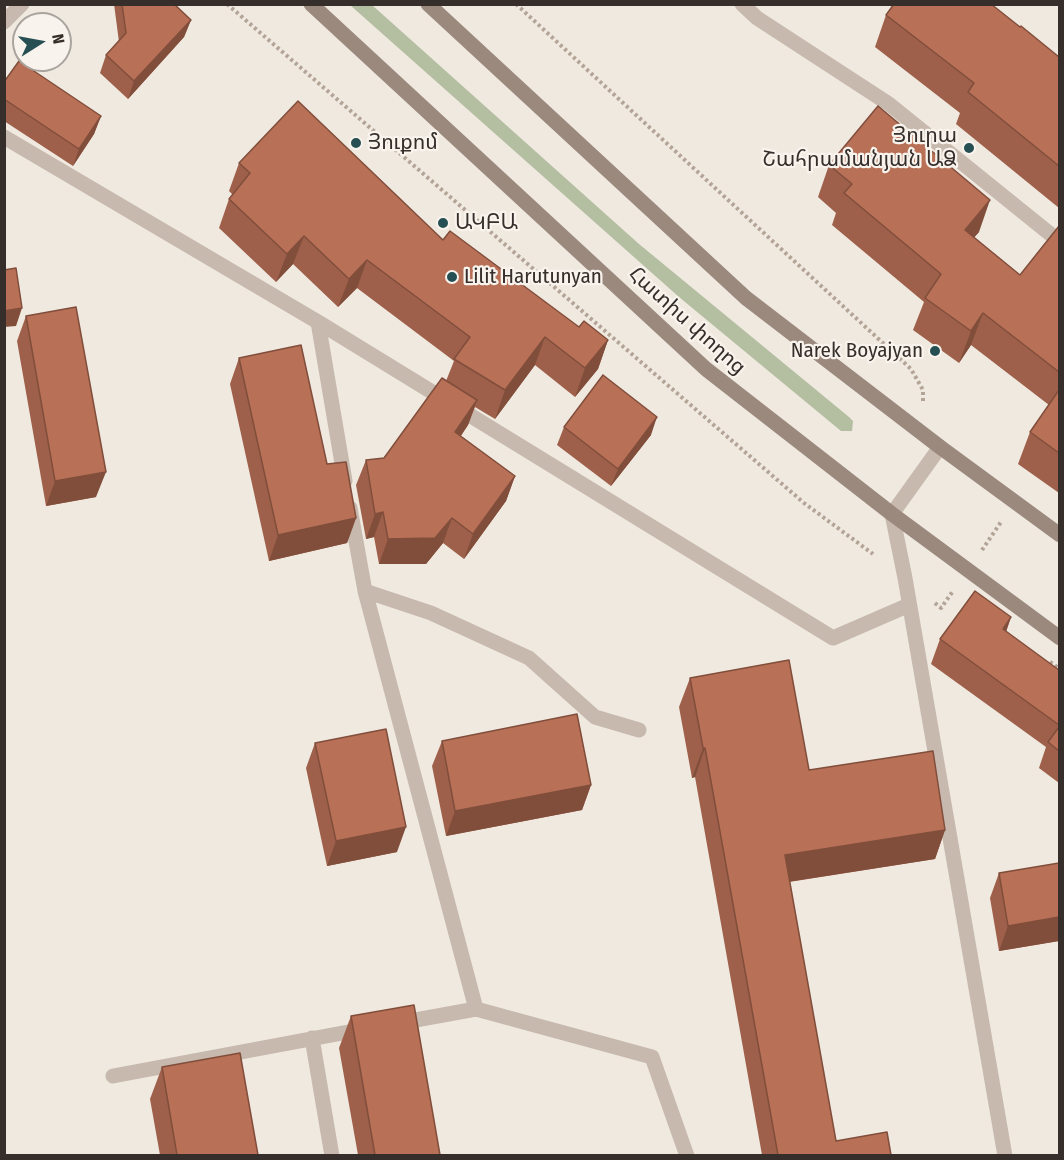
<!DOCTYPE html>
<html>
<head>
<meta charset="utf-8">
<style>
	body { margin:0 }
	#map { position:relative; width:1064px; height:1160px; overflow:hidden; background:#f0e9e0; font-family:"Fira Sans Condensed",sans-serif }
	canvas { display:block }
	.frame { position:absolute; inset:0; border:6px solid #362e2b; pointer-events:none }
	.north { position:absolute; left:12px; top:12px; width:60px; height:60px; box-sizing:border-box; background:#f8f3ec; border:2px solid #aaa49f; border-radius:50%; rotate:79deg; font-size:16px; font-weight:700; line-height:24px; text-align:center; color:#362e2b }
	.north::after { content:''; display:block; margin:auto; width:21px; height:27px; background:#254f53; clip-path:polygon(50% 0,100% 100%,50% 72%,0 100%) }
</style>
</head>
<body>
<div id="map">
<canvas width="1064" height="1160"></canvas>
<div class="frame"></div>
<div class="north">N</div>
</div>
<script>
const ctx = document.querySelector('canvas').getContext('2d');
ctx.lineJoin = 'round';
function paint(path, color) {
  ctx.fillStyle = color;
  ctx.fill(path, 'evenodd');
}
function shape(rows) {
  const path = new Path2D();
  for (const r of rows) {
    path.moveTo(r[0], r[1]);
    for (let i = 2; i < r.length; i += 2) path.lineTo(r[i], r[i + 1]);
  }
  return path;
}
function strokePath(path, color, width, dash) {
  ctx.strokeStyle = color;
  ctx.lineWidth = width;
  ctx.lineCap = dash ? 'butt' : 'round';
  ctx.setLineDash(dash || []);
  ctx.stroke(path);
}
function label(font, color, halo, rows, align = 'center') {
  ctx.font = font + ' "Fira Sans Condensed","Noto Sans Armenian",sans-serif';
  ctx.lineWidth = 4.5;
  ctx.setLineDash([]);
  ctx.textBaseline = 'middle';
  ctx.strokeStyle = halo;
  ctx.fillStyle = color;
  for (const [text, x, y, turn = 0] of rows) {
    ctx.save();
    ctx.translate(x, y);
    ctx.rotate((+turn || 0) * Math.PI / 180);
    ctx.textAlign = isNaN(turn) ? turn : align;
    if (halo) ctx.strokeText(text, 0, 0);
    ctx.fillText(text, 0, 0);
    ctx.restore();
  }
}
const green = shape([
	[350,5,372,5,639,244,849,417,853,421,852,431,841,431,679,297]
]);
const path = shape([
	[227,4,804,503,873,554],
	[516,4,911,369,923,390,923,401],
	[982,550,1001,522],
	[935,603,941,608,953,591],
	[1050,662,1060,669]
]);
const service = shape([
	[4,137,318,322,345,481],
	[318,322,833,638,909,605],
	[940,447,892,514,905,578,1005,1156],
	[350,508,365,591,476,1009,652,1057,687,1156],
	[365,591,431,613,529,658,595,717,639,730],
	[399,1023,476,1009],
	[312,1038,332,1156],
	[113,1076,364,1029]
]);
const minor = shape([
	[742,4,757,18,889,104,1060,242],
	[4,22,22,4]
]);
const secondary = shape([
	[311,4,706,369,892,514,1060,638],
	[428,4,746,298,940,447,1060,535]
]);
const wall = shape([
	[114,4,174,4,191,20,184,37,128,99,100,73,106,55,119,42],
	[886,15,1059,57,1059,208,956,124,960,113,875,47],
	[4,82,101,116,94,134,73,166,4,121],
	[239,163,443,240,579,327,608,340,598,369,575,397,535,365,495,419,475,407,468,425,461,436,515,476,506,501,464,559,443,543,426,564,379,564,374,537,366,539,356,485,366,460,384,458,446,381,454,361,357,288,338,307,293,264,276,282,219,228,229,199,233,195,229,191],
	[829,165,979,232,974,237,1020,275,1059,226,1059,493,1018,464,1030,432,1049,405,971,345,959,363,913,330,924,302,832,225,836,213,818,197],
	[26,316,96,497,46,506,17,341],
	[239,358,327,464,356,518,347,543,269,561,230,384],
	[564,427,651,435,611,486,557,445],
	[1011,617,1006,632,1059,670,1059,783,1039,768,1046,747,931,664,940,639],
	[690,678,809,770,945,830,935,859,789,882,836,1141,891,1155,762,1155,695,777,692,778,679,707],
	[442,741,591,785,582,810,446,836,432,766],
	[315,743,397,852,327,866,306,768],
	[1059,863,1059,941,999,951,990,898,999,873],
	[351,1016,440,1155,358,1155,339,1048],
	[162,1067,258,1155,160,1155,150,1099]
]);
const shadedWall = shape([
	[191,20,184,37,128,99,134,81],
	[101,116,94,134,73,166,79,149],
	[990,200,979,232,953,262,965,230],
	[304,236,293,264,276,282,287,254],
	[367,260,357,288,338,307,349,279],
	[22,308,16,326,4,327,4,311],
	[983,313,971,345,959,363,971,331],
	[545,337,535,365,495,419,505,390],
	[608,340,598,369,575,397,585,368],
	[477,400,468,425,446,457,455,432],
	[657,417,651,435,611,486,618,469],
	[106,472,96,497,46,506,55,481],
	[515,476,506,501,464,559,473,534],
	[383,512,374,537,366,539,375,514],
	[356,518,347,543,269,561,278,535],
	[452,518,443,543,426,564,379,564,388,539],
	[1011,617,1002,643,1003,629],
	[703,748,705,748,695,777,692,778],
	[591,785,582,810,446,836,455,811],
	[406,827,397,852,327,866,336,841],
	[945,830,935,859,774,884,785,855],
	[1059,917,1059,941,999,951,1008,926]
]);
const building = shape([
	[122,4,174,4,191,20,134,81,106,55,126,33,122,4],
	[894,4,991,4,1020,27,1021,26,1059,57,1059,166,968,92,974,83,886,15,894,4],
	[19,61,101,116,79,149,4,99,4,82,19,61],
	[298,101,443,240,450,231,579,327,584,321,608,340,585,368,545,337,505,390,454,359,470,337,367,260,349,279,304,236,287,254,229,199,250,173,239,163,298,101],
	[878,106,990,200,965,230,1020,275,1059,226,1059,372,983,313,971,331,925,298,941,274,844,193,852,184,829,165,878,106],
	[16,268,22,308,4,311,4,270,16,268],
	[76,307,106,472,55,481,26,316,76,307],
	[301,345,327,464,346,462,356,518,278,535,239,358,301,345],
	[603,375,657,417,618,469,564,427,603,375],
	[442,378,477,400,455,432,515,476,473,534,452,518,435,538,388,539,383,512,375,514,366,460,384,458,442,378],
	[1059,390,1059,453,1030,432,1059,390],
	[975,591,1011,617,1003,629,1059,670,1059,725,940,639,975,591],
	[789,660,809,770,933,751,945,830,785,855,836,1141,887,1132,891,1155,778,1155,705,748,703,748,690,678,789,660],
	[577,714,591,785,455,811,442,741,577,714],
	[1059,727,1059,751,1048,742,1059,727],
	[386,729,406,827,336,841,315,743,386,729],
	[1059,863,1059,917,1008,926,999,873,1059,863],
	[414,1005,440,1155,375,1155,351,1016,414,1005],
	[240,1053,258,1155,177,1155,162,1067,240,1053]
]);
const markers = [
	[356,143,6,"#254f53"],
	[969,148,6,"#254f53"],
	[443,223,6,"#254f53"],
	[452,277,6,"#254f53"],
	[935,351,6,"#254f53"]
];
const poiNames = [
	["Յուրա",957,136,"right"],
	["Շահրամանյան ԱՁ",957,160,"right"],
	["Յուքոմ",368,143],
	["ԱԿԲԱ",455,223],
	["Lilit Harutunyan",464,277],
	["Narek Boyajyan",923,351,"right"]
];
const streetNames = [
	["Հատիս փողոց",687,321,42]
];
paint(green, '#b4bea1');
strokePath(path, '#b3a497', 4, [3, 3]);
strokePath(service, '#c7b9ad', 15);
strokePath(minor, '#c7b9ad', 15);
strokePath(secondary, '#9b897e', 15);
paint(wall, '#9e604a');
paint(shadedWall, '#814e3c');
paint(building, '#b87056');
strokePath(building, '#814e3c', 1.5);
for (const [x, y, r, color] of markers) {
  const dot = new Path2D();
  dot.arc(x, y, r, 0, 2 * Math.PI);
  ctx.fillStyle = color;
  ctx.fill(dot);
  strokePath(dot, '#f8f3ec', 2);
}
label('21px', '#362e2b', '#f8f3ec', poiNames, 'left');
label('21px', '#362e2b', '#f8f3ec', streetNames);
</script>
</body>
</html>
